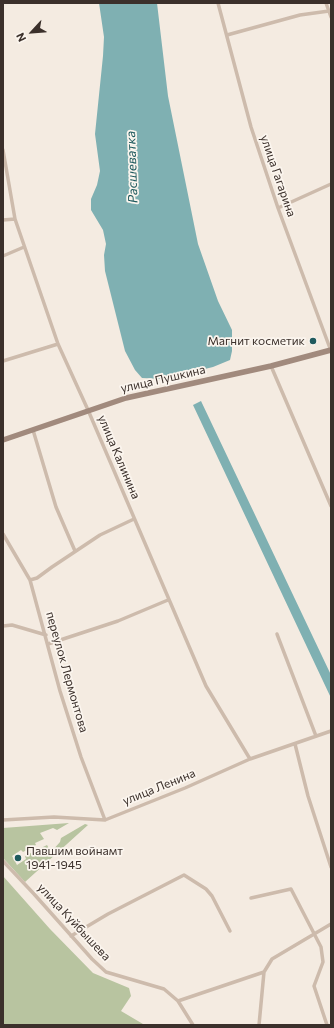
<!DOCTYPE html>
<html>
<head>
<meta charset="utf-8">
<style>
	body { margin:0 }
	#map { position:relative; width:334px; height:1028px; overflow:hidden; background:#f4ebe1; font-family:Commissioner,sans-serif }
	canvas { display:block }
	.frame { position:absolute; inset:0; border:4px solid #3b302b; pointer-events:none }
	.north { position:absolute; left:12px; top:12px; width:40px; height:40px; -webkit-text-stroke:3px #fbf5ee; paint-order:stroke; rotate:244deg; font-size:11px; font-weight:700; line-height:16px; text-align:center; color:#3b302b }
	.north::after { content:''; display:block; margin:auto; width:14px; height:18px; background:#3b302b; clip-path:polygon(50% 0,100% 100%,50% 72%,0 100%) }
</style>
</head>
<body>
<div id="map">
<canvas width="334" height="1028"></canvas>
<div class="frame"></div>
<div class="north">N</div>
</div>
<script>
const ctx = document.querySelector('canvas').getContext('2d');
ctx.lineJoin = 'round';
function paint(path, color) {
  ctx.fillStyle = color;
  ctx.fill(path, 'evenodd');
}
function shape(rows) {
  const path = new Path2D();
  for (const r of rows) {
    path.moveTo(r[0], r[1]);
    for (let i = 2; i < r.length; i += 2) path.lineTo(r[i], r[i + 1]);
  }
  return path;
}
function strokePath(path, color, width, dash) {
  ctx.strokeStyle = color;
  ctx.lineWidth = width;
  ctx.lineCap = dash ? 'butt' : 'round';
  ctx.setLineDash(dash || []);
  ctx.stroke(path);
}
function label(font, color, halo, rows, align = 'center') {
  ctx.font = font + ' Commissioner,sans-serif';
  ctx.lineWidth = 3.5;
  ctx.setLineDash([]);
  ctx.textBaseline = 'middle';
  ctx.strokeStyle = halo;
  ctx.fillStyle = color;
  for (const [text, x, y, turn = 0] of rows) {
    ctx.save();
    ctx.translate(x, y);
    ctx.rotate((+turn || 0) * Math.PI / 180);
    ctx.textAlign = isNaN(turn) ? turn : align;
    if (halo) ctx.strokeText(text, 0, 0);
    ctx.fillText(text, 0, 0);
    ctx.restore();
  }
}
const green = shape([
	[69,823,57,830,53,828,40,833,44,839,35,843,36,845,23,852,21,850,12,856,17,865,26,859,25,856,47,845,51,852,60,842,61,838,85,824,88,825,25,882,3,858,3,828],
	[3,876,50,929,93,973,129,988,131,996,121,1011,143,1024,3,1025]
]);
const water = shape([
	[99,3,157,3,168,96,198,244,218,301,232,330,232,351,230,360,213,367,164,379,142,378,135,370,125,351,105,271,104,255,106,244,103,230,91,210,91,199,97,185,100,171,95,134,103,56,104,37],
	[201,401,331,675,331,698,193,405]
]);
const minor = shape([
	[218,3,251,127,278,208,331,351],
	[326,3,331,17],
	[227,35,300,15,329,11],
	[3,150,15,219,58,344,88,410,206,686,250,759],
	[278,208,331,184],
	[3,220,15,219],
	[3,256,24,247],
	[3,361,58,344],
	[271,366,331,506],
	[33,430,56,507,75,551],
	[3,534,30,580,60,691,81,757,105,820],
	[30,580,37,578,52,567,100,535,134,519],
	[3,626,12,625,46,635],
	[277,634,316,736],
	[48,644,118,621,168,600],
	[295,744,308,796,331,867],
	[3,820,54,817,105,820,185,788,250,759,331,731],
	[3,861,34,894,92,959,106,972,164,989,178,1001,193,1025],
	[251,898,291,889,321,947,323,962,314,986,327,1025],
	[71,936,108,914,184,875,206,889,212,896,230,931],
	[178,1001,264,972],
	[259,1025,264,972,272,959,331,924]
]);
const secondary = shape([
	[3,440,126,398,271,366,331,350]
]);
const markers = [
	[313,341,4,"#1f5a5e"],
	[18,858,4,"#1f5a5e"]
];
const streetNames = [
	["улица Гагарина",278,176,71],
	["улица Пушкина",163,379,-13],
	["улица Калинина",119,457,67],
	["переулок Лермонтова",67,672,74],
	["улица Ленина",159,787,-22],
	["улица Куйбышева",74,922,47]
];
const poiNames = [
	["Магнит косметик",305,341],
	["Павшим войнамт",26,851,"left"],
	["1941-1945",26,865,"left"]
];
const waterNames = [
	["Расшеватка",132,167,-92]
];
paint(green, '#b8c4a0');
paint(water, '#7fb0b2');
strokePath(minor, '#cdbbac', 3.5);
strokePath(secondary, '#a18a7d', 5.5);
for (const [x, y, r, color] of markers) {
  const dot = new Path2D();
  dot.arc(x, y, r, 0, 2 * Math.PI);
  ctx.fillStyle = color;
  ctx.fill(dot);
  strokePath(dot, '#fbf5ee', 1.5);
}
label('12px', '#3b302b', '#fbf5ee', streetNames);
label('12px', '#3b302b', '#fbf5ee', poiNames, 'right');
label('italic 13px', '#1f5a5e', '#fbf5ee', waterNames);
</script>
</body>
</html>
